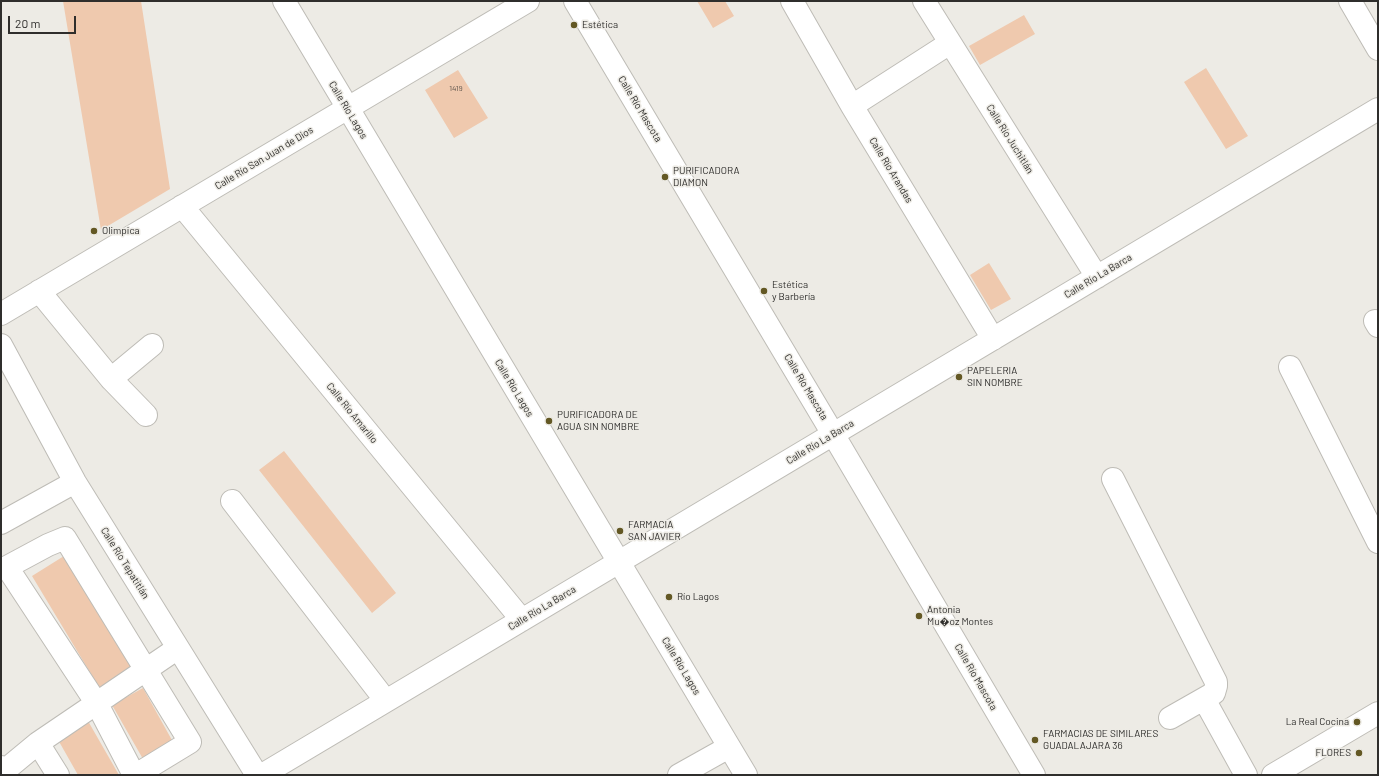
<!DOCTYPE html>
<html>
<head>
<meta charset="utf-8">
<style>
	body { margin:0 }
	#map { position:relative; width:1379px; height:776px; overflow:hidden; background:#edebe5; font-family:Barlow,sans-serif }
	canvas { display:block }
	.frame { position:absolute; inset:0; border:2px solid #2f2e2c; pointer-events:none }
	.scale { position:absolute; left:8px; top:16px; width:68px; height:18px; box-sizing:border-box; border:2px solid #2f2e2c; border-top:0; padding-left:5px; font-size:12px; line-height:14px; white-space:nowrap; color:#2f2e2c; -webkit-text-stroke:3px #edebe5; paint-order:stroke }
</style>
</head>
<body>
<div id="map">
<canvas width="1379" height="776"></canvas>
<div class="frame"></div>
<div class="scale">20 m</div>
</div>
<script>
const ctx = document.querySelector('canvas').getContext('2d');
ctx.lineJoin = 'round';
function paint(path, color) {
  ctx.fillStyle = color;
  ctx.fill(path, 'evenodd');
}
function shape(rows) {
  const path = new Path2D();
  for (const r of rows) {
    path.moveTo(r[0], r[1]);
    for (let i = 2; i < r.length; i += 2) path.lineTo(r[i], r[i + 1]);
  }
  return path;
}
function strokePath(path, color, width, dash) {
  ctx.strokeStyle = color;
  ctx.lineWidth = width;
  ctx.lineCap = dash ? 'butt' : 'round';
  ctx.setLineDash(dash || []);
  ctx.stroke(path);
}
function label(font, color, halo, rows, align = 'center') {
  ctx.font = font + ' Barlow,sans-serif';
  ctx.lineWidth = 3;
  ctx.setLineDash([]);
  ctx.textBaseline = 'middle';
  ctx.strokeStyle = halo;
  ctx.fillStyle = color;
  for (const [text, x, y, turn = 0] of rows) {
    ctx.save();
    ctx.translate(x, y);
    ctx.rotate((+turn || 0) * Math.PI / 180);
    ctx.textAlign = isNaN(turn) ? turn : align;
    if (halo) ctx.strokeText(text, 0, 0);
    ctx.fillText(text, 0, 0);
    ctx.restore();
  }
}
const building = shape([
	[63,1,141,1,170,189,101,230],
	[697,1,725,1,734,16,713,28],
	[1024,15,1035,34,980,65,969,46],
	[1206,68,1248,136,1226,149,1184,82],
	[458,70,488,118,454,138,425,90],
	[989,263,1011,299,991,310,970,275],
	[284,451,396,593,372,613,259,470],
	[64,556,133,670,100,689,32,576],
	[143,688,173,742,143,759,112,705],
	[88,721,119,775,78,775,57,738]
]);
const minor = shape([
	[284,1,746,775],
	[575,1,833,434,1034,775],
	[792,1,852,106,993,339],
	[924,1,1097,277],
	[1350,1,1378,49],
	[852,106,950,43],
	[182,206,522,620],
	[39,291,111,379,146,415],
	[1,314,528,1],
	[1375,321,1378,326],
	[1,345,75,482,257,775],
	[1290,367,1378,542],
	[111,379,152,345],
	[1113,479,1216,682,1216,686,1214,693,1170,718],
	[232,501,386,701],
	[1,523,75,482],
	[1204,699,1246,775],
	[38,743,178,648],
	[1,767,2,770,9,767,38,743,58,775],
	[134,775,97,704,7,567,48,545,65,538,190,742,136,775],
	[262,775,1378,109],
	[679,775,729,747],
	[1273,775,1378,713]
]);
const markers = [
	[574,25,4,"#635824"],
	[665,177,4,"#635824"],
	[94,231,4,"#635824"],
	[764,291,4,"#635824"],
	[959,377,4,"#635824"],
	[549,421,4,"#635824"],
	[620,531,4,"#635824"],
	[669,597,4,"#635824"],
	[919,616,4,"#635824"],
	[1357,722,4,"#635824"],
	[1035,740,4,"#635824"],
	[1359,753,4,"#635824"]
];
const numberNames = [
	["1419",456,88]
];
const poiNames = [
	["Estética",582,25],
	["PURIFICADORA",673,171],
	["DIAMON",673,183],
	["Olimpica",102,231],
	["Estética",772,285],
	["y Barbería",772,297],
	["PAPELERIA",967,371],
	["SIN NOMBRE",967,383],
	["PURIFICADORA DE",557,415],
	["AGUA SIN NOMBRE",557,427],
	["FARMACIA",628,525],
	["SAN JAVIER",628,537],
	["Río Lagos",677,597],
	["Antonia",927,610],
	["Mu�oz Montes",927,622],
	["La Real Cocina",1349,722,"right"],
	["FARMACIAS DE SIMILARES",1043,734],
	["GUADALAJARA 36",1043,746],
	["FLORES",1351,753,"right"]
];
const streetNames = [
	["Calle Río Mascota",640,109,59],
	["Calle Río Lagos",348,110,59],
	["Calle Río Juchitlán",1010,139,58],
	["Calle Río San Juan de Dios",264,158,-31],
	["Calle Río Arandas",891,170,59],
	["Calle Río La Barca",1098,276,-31],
	["Calle Río Mascota",806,387,59],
	["Calle Río Lagos",514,388,59],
	["Calle Río Amarillo",352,413,51],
	["Calle Río La Barca",820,442,-31],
	["Calle Río Tepatitlán",125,563,58],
	["Calle Río La Barca",542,608,-31],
	["Calle Río Lagos",681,666,59],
	["Calle Río Mascota",976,677,60]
];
paint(building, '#efc9ae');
strokePath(minor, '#bebcb6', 24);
strokePath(minor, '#fff', 22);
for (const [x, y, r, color] of markers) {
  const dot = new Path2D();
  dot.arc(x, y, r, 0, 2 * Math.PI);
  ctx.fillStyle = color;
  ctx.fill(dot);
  strokePath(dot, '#edebe5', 1.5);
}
label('8px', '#5f554c', null, numberNames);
label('10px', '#2f2e2c', '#edebe5', poiNames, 'left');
label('10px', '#2f2e2c', '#edebe5', streetNames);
</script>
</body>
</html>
